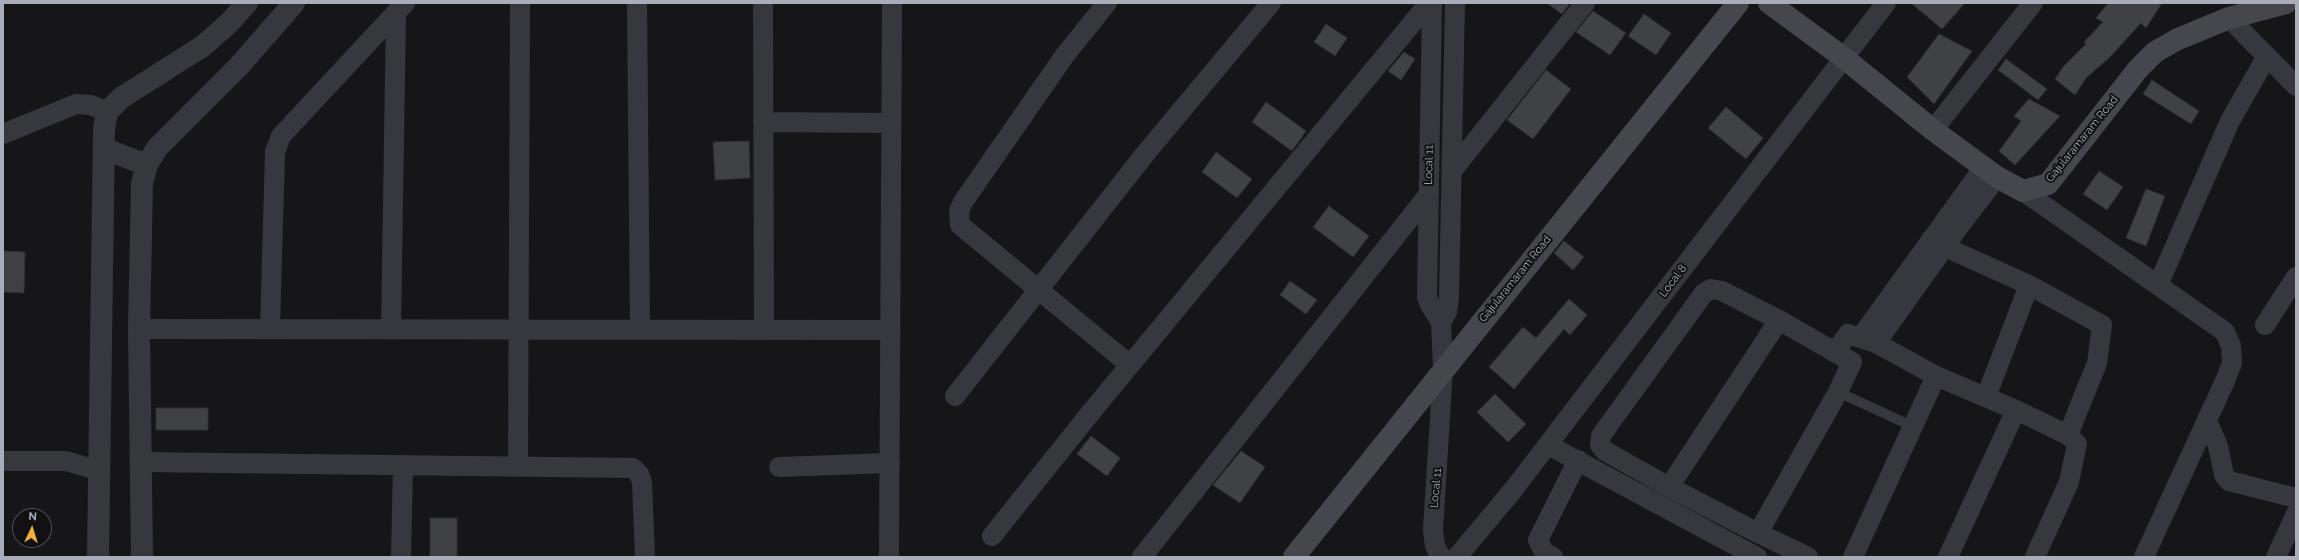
<!DOCTYPE html>
<html>
<head>
<meta charset="utf-8">
<style>
	body { margin:0 }
	#map { position:relative; width:2299px; height:560px; overflow:hidden; background:#161618; font-family:Raleway,sans-serif }
	canvas { display:block }
	.frame { position:absolute; inset:0; border:4px solid #a8adb8; pointer-events:none }
	.north { position:absolute; left:12px; top:508px; width:40px; height:40px; box-sizing:border-box; background:#111113; border:1px solid #4d4f55; border-radius:50%; rotate:4deg; font-size:11px; font-weight:700; line-height:16px; text-align:center; color:#a8adb8 }
	.north::after { content:''; display:block; margin:auto; width:14px; height:18px; background:#f2b134; clip-path:polygon(50% 0,100% 100%,50% 72%,0 100%) }
</style>
</head>
<body>
<div id="map">
<canvas width="2299" height="560"></canvas>
<div class="frame"></div>
<div class="north">N</div>
</div>
<script>
const ctx = document.querySelector('canvas').getContext('2d');
ctx.lineJoin = 'round';
function paint(path, color) {
  ctx.fillStyle = color;
  ctx.fill(path, 'evenodd');
}
function shape(rows) {
  const path = new Path2D();
  for (const r of rows) {
    path.moveTo(r[0], r[1]);
    for (let i = 2; i < r.length; i += 2) path.lineTo(r[i], r[i + 1]);
  }
  return path;
}
function strokePath(path, color, width, dash) {
  ctx.strokeStyle = color;
  ctx.lineWidth = width;
  ctx.lineCap = dash ? 'butt' : 'round';
  ctx.setLineDash(dash || []);
  ctx.stroke(path);
}
function label(font, color, halo, rows, align = 'center') {
  ctx.font = font + ' Raleway,sans-serif';
  ctx.lineWidth = 4;
  ctx.setLineDash([]);
  ctx.textBaseline = 'middle';
  ctx.strokeStyle = halo;
  ctx.fillStyle = color;
  for (const [text, x, y, turn = 0] of rows) {
    ctx.save();
    ctx.translate(x, y);
    ctx.rotate((+turn || 0) * Math.PI / 180);
    ctx.textAlign = isNaN(turn) ? turn : align;
    if (halo) ctx.strokeText(text, 0, 0);
    ctx.fillText(text, 0, 0);
    ctx.restore();
  }
}
const building = shape([
	[1547,3,1570,3,1562,14,1547,3],
	[1911,3,1965,3,1942,29,1911,3],
	[2108,3,2162,3,2146,28,2141,23,2110,57,2086,78,2075,95,2055,79,2063,67,2086,44,2084,42,2103,22,2096,18,2108,3],
	[1593,11,1626,33,1610,55,1576,32,1593,11],
	[1644,14,1671,33,1656,55,1628,36,1644,14],
	[1326,24,1347,38,1335,56,1314,42,1326,24],
	[1939,34,1972,51,1934,104,1907,77,1939,34],
	[1404,52,1415,59,1401,80,1388,71,1404,52],
	[2006,59,2047,89,2038,100,1998,70,2006,59],
	[1546,70,1571,89,1533,139,1507,120,1546,70],
	[2152,80,2199,111,2191,124,2143,94,2152,80],
	[2029,99,2060,116,2015,165,1999,151,2021,121,2014,116,2029,99],
	[1266,102,1306,131,1292,151,1252,122,1266,102],
	[1726,107,1763,138,1746,159,1708,128,1726,107],
	[749,141,750,178,715,180,713,142,749,141],
	[1216,152,1252,179,1237,198,1202,172,1216,152],
	[2099,171,2123,187,2107,210,2083,194,2099,171],
	[2146,189,2165,196,2146,246,2126,238,2146,189],
	[1329,206,1369,236,1353,257,1313,227,1329,206],
	[1564,241,1584,257,1573,270,1554,253,1564,241],
	[3,251,25,252,24,293,3,292,3,251],
	[1290,281,1317,300,1306,314,1280,295,1290,281],
	[1569,299,1587,315,1570,335,1564,329,1514,389,1489,367,1523,327,1536,338,1569,299],
	[1495,394,1526,424,1508,442,1477,412,1495,394],
	[156,408,208,408,208,430,156,430,156,408],
	[1091,436,1120,458,1107,476,1077,454,1091,436],
	[1241,451,1265,467,1240,503,1213,485,1241,451],
	[430,518,457,518,457,557,430,557,430,518]
]);
const service = shape([
	[1838,392,1914,427]
]);
const minor = shape([
	[637,3,640,329],
	[763,3,764,329],
	[1107,3,1065,55,963,202,959,211,960,225,1130,365],
	[1432,3,1427,297,1430,305,1441,322],
	[2229,18,2296,86],
	[763,122,890,123],
	[1933,130,2033,3],
	[3,134,76,104,91,105,107,112],
	[1452,171,1585,3],
	[2023,191,2225,332,2231,346,2232,363,2225,381,2144,557],
	[1932,238,1945,247,2029,285,2102,325,2097,363,2068,435],
	[2158,285,2230,121,2267,56],
	[2265,325,2296,277],
	[139,329,890,330],
	[270,329,275,152,281,136,405,3],
	[391,329,396,15],
	[1860,338,1984,167],
	[1876,343,1958,228,1997,177],
	[1835,352,1848,334,1876,343,1936,376,2016,410,1948,557],
	[955,396,1145,154,1271,3],
	[1986,397,2029,285],
	[2016,410,2068,435,2077,444,2069,482,2035,557],
	[2207,421,2218,446,2224,475,2229,481,2296,498],
	[1548,445,1757,557],
	[3,461,66,461,100,471],
	[141,462,633,468,639,474,642,482,645,557],
	[518,466,520,3],
	[779,467,890,463],
	[1669,487,1779,320],
	[1758,533,1838,392,1852,362,1779,320,1722,291,1711,289,1704,293,1605,430,1601,436,1600,445,1605,451,1669,487,1758,533,1808,557],
	[992,536,1092,411,1429,3],
	[401,557,403,465],
	[889,557,892,3],
	[1142,557,1429,194],
	[1441,557,1435,546,1433,530,1443,369,1441,322,1447,312,1449,298,1455,3],
	[1457,557,1513,490,1886,3],
	[1553,557,1544,552,1538,540,1578,460],
	[1853,557,1936,376],
	[2276,557,2296,514]
]);
const tertiary = shape([
	[105,149,147,165],
	[98,557,104,129,107,112,121,98,203,46,229,23,247,3],
	[142,557,139,329,142,183,147,165,157,148,239,66,294,3]
]);
const secondary = shape([
	[1769,3,1844,58,1933,130,1997,177,2023,191,2048,184,2138,69,2155,52,2178,39,2229,18,2286,3],
	[1294,557,1738,3]
]);
const streetNames = [
	["Gajularamaram Road",2082,139,-51],
	["Local 11",1429,165,-89],
	["Gajularamaram Road",1515,279,-51],
	["Local 8",1673,281,-53],
	["Local 11",1436,488,-85]
];
paint(building, '#404145');
strokePath(building, '#303034', 1);
strokePath(service, '#37383d', 10);
strokePath(minor, '#37383d', 20);
strokePath(tertiary, '#37383d', 22);
strokePath(secondary, '#45474d', 22);
label('11px', '#a8adb8', '#111113', streetNames);
</script>
</body>
</html>
